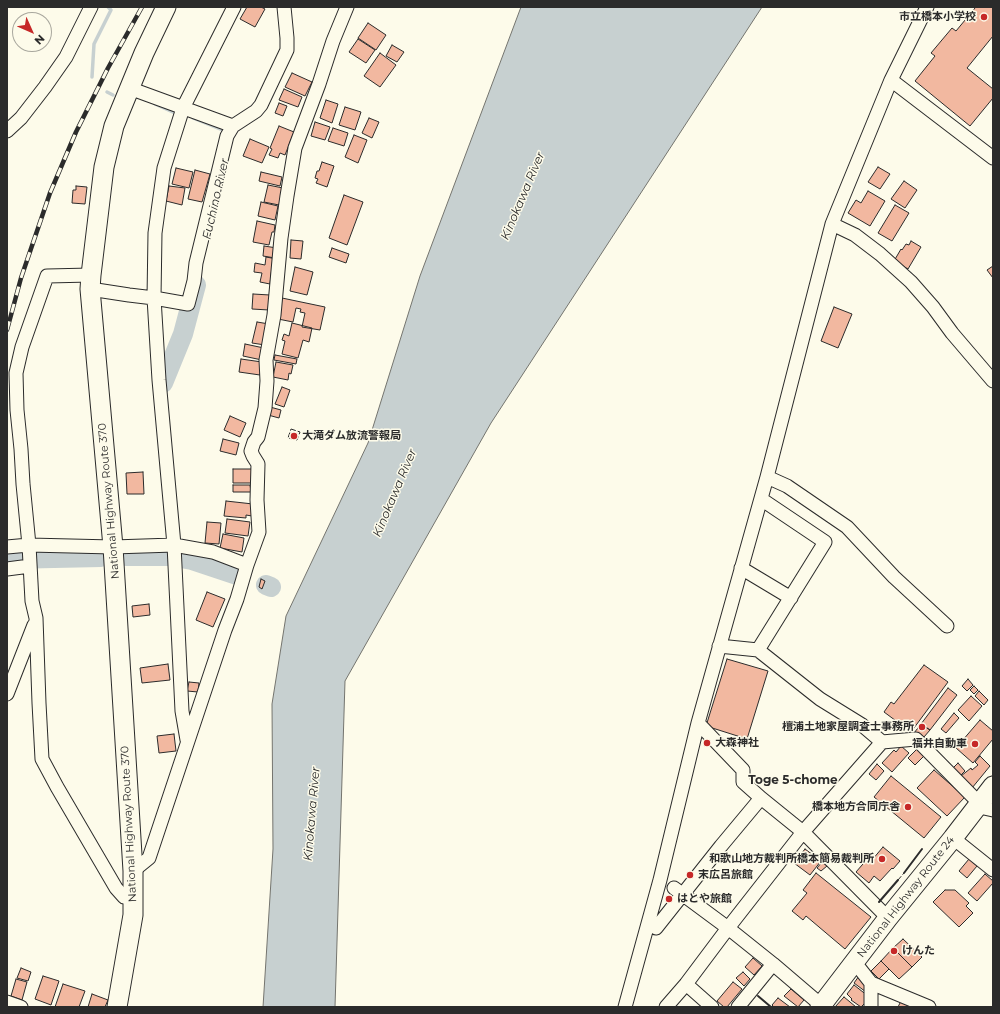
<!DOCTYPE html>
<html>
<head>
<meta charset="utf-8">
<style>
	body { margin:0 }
	#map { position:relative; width:1000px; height:1014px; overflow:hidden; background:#fdfbea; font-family:Montserrat,sans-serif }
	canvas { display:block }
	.frame { position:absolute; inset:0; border:8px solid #2b2b2b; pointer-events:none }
	.north { position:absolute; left:12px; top:12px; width:40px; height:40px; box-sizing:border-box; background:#fdfbea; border:1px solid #a9a89e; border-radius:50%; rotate:135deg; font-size:11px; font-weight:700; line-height:16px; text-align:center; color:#2b2b2b }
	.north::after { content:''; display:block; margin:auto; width:14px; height:18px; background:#c62828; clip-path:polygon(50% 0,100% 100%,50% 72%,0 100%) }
</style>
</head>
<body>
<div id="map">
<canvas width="1000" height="1014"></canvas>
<div class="frame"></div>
<div class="north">N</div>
</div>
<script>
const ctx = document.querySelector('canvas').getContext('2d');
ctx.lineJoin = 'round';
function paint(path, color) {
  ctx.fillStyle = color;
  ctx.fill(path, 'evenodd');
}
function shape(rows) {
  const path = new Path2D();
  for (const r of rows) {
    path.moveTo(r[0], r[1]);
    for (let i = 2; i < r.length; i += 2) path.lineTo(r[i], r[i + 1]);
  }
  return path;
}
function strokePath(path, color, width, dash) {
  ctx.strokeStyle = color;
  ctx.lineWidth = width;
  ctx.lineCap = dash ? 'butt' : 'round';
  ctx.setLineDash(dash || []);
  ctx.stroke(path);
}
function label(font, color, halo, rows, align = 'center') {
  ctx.font = font + ' Montserrat,"Noto Sans JP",sans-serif';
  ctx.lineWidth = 3;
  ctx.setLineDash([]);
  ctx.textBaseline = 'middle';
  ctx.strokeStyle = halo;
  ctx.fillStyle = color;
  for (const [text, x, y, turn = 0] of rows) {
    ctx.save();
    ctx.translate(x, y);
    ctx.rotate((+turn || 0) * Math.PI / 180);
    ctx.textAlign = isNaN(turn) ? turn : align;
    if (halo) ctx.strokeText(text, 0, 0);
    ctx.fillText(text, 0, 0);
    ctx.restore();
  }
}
const water = shape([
	[521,7,762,7,491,423,345,681,335,1007,263,1007,273,849,272,704,286,616,368,443,420,276,521,7]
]);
const stream = shape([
	[92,77,94,44,111,10,108,7],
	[107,92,113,95],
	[155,104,175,113],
	[193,118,225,131]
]);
const river = shape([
	[163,383,183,334,196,285],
	[126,556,169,556,192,560,237,575],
	[7,559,101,557],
	[266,585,271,587]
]);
const building = shape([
	[247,7,261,7,265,9,255,27,240,19,247,7],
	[975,7,993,7,993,36,967,68,993,89,993,98,970,126,915,81,935,56,931,53,952,28,956,31,975,8,975,7],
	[368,23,386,35,376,50,358,38,368,23],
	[358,39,375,50,366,63,349,52,358,39],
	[392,45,404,52,397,62,386,56,392,45],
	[380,53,396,65,380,87,364,76,380,53],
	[292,73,312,82,305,96,285,87,292,73],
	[284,89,302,97,298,107,279,100,284,89],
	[326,100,338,104,332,123,320,118,326,100],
	[279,103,287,106,283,116,275,113,279,103],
	[345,107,361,112,355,130,339,125,345,107],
	[369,118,379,122,372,138,362,133,369,118],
	[315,122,330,127,325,140,311,136,315,122],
	[279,126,294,132,285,155,280,153,278,158,269,155,272,149,270,148,279,126],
	[333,128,348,133,344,146,328,141,333,128],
	[354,135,367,140,358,163,345,157,354,135],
	[250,139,269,147,262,163,243,156,250,139],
	[322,162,334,166,327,187,316,183,318,179,315,178,317,171,319,171,322,162],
	[878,167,890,174,880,189,868,182,878,167],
	[176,168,193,172,189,188,172,184,176,168],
	[195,170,210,174,202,202,188,199,195,170],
	[261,172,282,177,280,186,259,181,261,172],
	[904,181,917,190,905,208,891,199,904,181],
	[268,185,283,188,279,205,264,202,268,185],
	[76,186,87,187,85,204,72,203,73,190,76,190,76,186],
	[169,186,185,188,182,205,166,201,169,186],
	[868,191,885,201,870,226,848,213,856,200,861,203,868,191],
	[344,195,363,202,347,245,329,238,344,195],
	[261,202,278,206,275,220,258,216,261,202],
	[895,205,909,213,892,241,878,233,895,205],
	[257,221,275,225,274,232,272,232,269,245,253,242,257,221],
	[291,240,303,241,301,259,290,258,291,240],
	[911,241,921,247,908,269,894,261,901,249,902,250,906,244,909,245,911,241],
	[264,246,277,248,275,258,263,256,264,246],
	[332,248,349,254,346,263,329,257,332,248],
	[266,257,277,259,272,267,270,284,260,282,262,273,254,272,255,263,265,265,266,257],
	[993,266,993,278,987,270,993,266],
	[295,267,313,272,307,295,290,291,295,267],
	[253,294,270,295,269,310,252,309,253,294],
	[282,298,325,307,320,330,302,327,305,313,300,312,301,309,296,308,293,322,278,319,282,298],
	[834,307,852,314,838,348,821,341,834,307],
	[257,322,269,324,265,345,252,343,257,322],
	[292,323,312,328,309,342,303,340,298,358,282,354,285,341,282,340,284,334,289,336,292,323],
	[245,344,264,348,262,360,243,356,245,344],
	[275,355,297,359,296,364,274,360,275,355],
	[241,359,262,362,260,375,239,372,241,359],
	[276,362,293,365,291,374,289,373,288,380,273,377,276,362],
	[282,387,290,390,284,407,275,404,282,387],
	[270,407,281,410,279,418,268,415,270,407],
	[230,416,246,423,240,437,224,430,230,416],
	[223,439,239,443,236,455,220,451,223,439],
	[233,469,252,469,252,483,233,483,233,469],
	[143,472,144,494,127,494,126,473,143,472],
	[233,485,250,485,251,492,233,492,233,485],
	[226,501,253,504,252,516,246,515,246,518,224,516,226,501],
	[227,519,250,522,248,536,225,533,227,519],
	[207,522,221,523,219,544,205,543,207,522],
	[223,534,244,538,242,552,220,548,223,534],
	[261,579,265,581,262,589,259,587,261,579],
	[207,592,225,599,213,627,196,620,207,592],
	[149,604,150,615,133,617,132,606,149,604],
	[727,659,768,671,747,739,706,726,727,659],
	[168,664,170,680,142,683,140,668,168,664],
	[924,665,948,682,911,732,884,712,891,702,894,704,924,665],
	[968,679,973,685,967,691,962,686,968,679],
	[189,682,199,683,198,692,187,691,189,682],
	[974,686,978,690,974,694,970,690,974,686],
	[948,688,957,695,930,730,921,724,948,688],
	[979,691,988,700,984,705,975,696,979,691],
	[971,696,982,706,969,721,958,710,971,696],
	[954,713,959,718,946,733,941,729,954,713],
	[980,720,993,731,993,739,973,763,956,748,980,720],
	[921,724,930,730,924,737,914,733,921,724],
	[174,734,176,751,159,753,157,736,174,734],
	[901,746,909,753,892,772,882,763,894,750,896,752,901,746],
	[917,749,924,756,915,765,908,758,917,749],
	[980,756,990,766,972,788,961,776,971,768,972,770,978,765,975,762,980,756],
	[958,763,965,771,961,775,953,768,958,763],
	[877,764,884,771,876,780,869,774,877,764],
	[934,770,965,797,947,816,917,788,934,770],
	[891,776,941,817,924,838,874,797,891,776],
	[883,847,900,861,893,869,892,868,880,881,874,876,869,883,856,872,869,857,872,860,883,847],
	[805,849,821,861,810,875,794,863,805,849],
	[969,859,977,866,967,878,959,871,969,859],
	[822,862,827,866,821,871,817,868,822,862],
	[816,873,871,917,845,949,806,916,803,920,792,911,807,893,803,890,816,873],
	[985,874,993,881,993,883,977,901,968,893,985,874],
	[945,890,955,890,969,903,966,906,973,913,959,927,933,902,945,890],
	[903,939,922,957,912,967,893,948,903,939],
	[893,948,912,967,899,979,881,961,893,948],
	[753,958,762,966,754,975,745,967,753,958],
	[881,961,889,969,879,979,871,971,881,961],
	[21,968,31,972,28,981,17,978,21,968],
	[743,972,750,979,744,986,736,978,743,972],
	[43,976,59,981,51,1005,35,999,43,976],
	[859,976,868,989,866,992,854,983,859,976],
	[16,979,27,982,22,1000,11,996,16,979],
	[733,982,742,989,727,1007,724,1007,717,1001,733,982],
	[63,984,85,991,79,1007,55,1007,63,984],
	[854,985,868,996,866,1002,861,1007,851,1000,852,999,847,994,854,985],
	[791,989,804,1000,798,1007,784,996,791,989],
	[92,994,108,1000,105,1007,88,1007,92,994],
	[844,997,856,1007,835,1007,844,997],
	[778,998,790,1007,774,1007,772,1005,778,998],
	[901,1001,910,1005,909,1007,898,1007,901,1001]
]);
const minor = shape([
	[891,80,993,158],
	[129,88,233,126],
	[7,131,21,118,45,87,66,57,91,7],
	[832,224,855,235,880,254,911,282,933,307,952,333,993,381],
	[91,275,47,276,22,347,16,373,17,410,21,449,23,484,29,545,32,601,36,618,39,703,42,759,57,787,116,888,124,897,133,895],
	[90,289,129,295,154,298,188,304,194,281,196,263,227,136,233,126,256,111,261,105,287,50,287,38,284,7],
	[767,477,787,486,847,527,894,577,947,626],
	[7,547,29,545,113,547,174,545,213,552,247,565],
	[741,568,791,598],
	[7,569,30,566],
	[719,646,758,650,825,542,761,499],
	[758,650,820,699,862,725,882,742],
	[7,694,34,625],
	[698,723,743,770,743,782,761,798,803,832,888,918],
	[187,740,182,711,174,545,159,380,154,298,155,233,164,168,183,108,234,7],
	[953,838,993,870],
	[133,871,149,858,225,630,237,599,247,565,259,532,257,500,258,464,253,456,251,451,254,442,258,437,265,408,267,381,266,360,274,315,281,238,287,196,295,148,319,84,333,41,347,7],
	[674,888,728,928,773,964,821,1005],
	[656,928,721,846,761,798],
	[854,963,860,969,871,983,871,1007],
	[871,983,929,1007],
	[686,984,712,1007],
	[7,1002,21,1007],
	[625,1007,660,880,698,723,767,477,832,224,891,80,927,7],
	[666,1007,686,984,728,928,803,832,882,742,916,739,984,808,993,810],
	[738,1007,773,964]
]);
const highway = shape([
	[117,1007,133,915,133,871,113,547,90,289,91,275,104,167,114,126,144,53,166,7],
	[820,1007,888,918,953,838,993,786]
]);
const rail = shape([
	[7,330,21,278,50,193,76,132,108,68,142,7]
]);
const fence = shape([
	[291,429,300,432,297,440,288,438,291,429],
	[898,880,904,873]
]);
const wall = shape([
	[904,873,922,849],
	[879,902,898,880],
	[758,996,771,1007]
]);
const markers = [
	[984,17,4,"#c62828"],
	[294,436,4,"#c62828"],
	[922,727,4,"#c62828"],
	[707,743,4,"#c62828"],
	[975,744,4,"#c62828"],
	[908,807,4,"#c62828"],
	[882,859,4,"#c62828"],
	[690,875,4,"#c62828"],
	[669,899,4,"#c62828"],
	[894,951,4,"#c62828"]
];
const poiNames = [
	["市立橋本小学校",976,17],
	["大滝ダム放流警報局",302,436,"left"],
	["檀浦土地家屋調査士事務所",914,727],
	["大森神社",715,743,"left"],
	["福井自動車",967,744],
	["橋本地方合同庁舎",900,807],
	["和歌山地方裁判所橋本簡易裁判所",874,859],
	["末広呂旅館",698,875,"left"],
	["はとや旅館",677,899,"left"],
	["けんた",902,951,"left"]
];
const streetNames = [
	["National Highway Route 370",109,501,-95],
	["National Highway Route 370",129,824,-93],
	["National Highway Route 24",906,897,-52]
];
const waterNames = [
	["Kinokawa River",523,196,-67],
	["Fuchino River",216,199,-77],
	["Kinokawa River",395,493,-67],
	["Kinokawa River",312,814,-85]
];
const neighbourhoodNames = [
	["Toge 5-chome",793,780]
];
paint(water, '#c7d0d0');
strokePath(water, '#74746e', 1);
strokePath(stream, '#c7d0d0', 3.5);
strokePath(river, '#c7d0d0', 20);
paint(building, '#f2b8a0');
strokePath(building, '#2b2b2b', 1);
strokePath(minor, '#2b2b2b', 15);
strokePath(highway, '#2b2b2b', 21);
strokePath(minor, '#fdfbea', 13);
strokePath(highway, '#fdfbea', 19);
strokePath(rail, '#2b2b2b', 4.5);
strokePath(rail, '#fdfbea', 3, [9]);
strokePath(fence, '#2b2b2b', 1, [5, 2]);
strokePath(wall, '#2b2b2b', 2);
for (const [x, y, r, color] of markers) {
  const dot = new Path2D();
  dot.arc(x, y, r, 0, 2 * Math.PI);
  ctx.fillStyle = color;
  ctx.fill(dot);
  strokePath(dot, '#fdfbea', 1.5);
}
label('bold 11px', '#2b2b2b', '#fdfbea', poiNames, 'right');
label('11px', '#2b2b2b', '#fdfbea', streetNames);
label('italic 12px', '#2b2b2b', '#fdfbea', waterNames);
label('bold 12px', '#2b2b2b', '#fdfbea', neighbourhoodNames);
</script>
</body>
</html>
